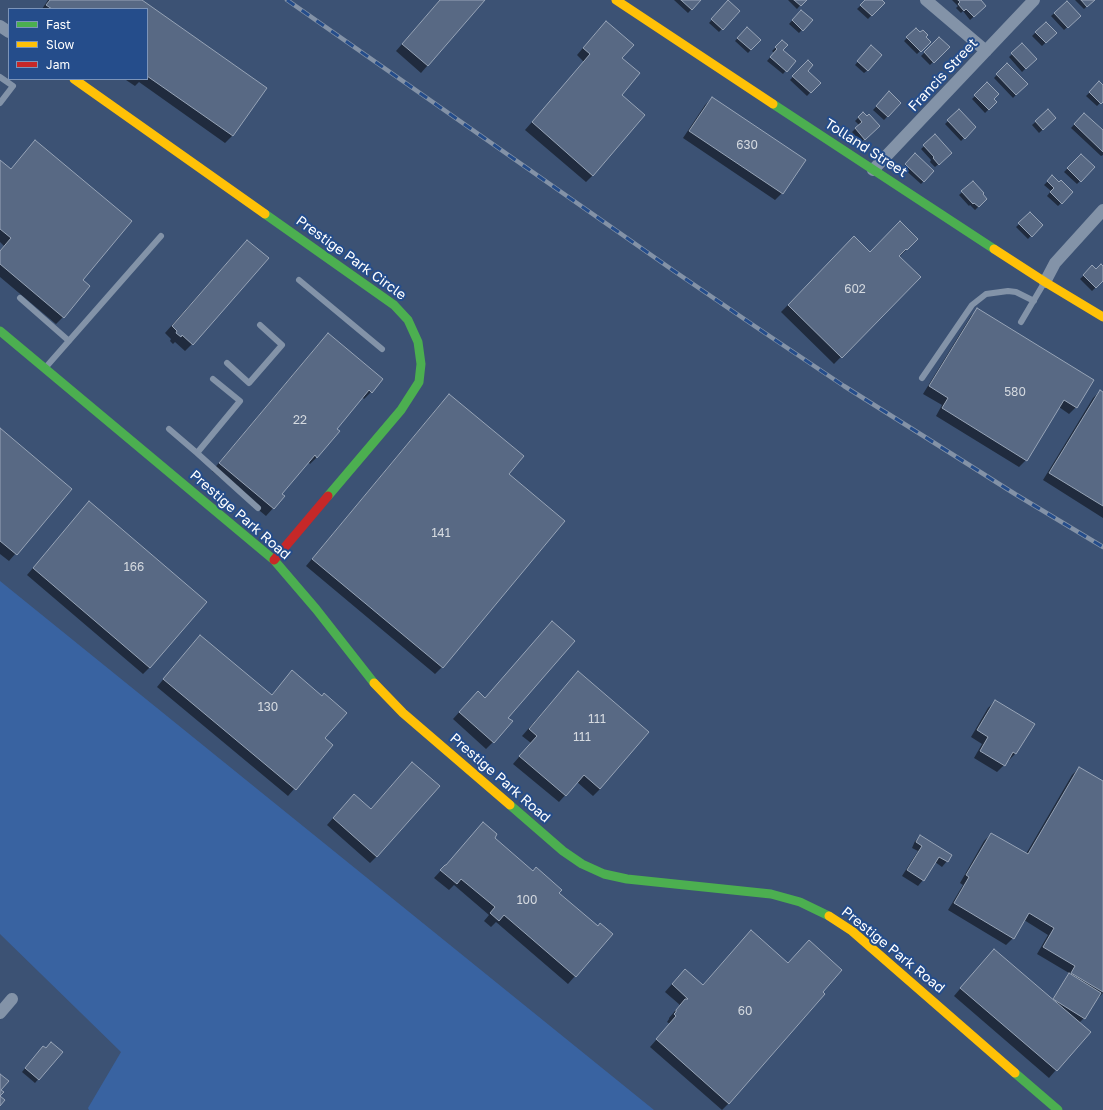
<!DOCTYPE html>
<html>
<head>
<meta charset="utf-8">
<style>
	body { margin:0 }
	#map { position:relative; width:1103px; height:1110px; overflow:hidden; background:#3c5274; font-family:"Golos Text",sans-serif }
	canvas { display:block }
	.legend { position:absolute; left:8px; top:8px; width:140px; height:72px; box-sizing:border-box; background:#254d8b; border:1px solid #7c94b9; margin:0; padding:5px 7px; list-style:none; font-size:12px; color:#fff }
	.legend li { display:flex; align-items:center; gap:8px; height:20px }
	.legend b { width:20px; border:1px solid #7c94b9 }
</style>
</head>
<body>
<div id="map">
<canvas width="1103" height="1110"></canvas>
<ul class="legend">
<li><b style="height:5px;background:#4caf50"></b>Fast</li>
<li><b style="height:5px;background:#ffc107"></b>Slow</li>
<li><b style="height:5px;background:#c62828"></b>Jam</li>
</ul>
</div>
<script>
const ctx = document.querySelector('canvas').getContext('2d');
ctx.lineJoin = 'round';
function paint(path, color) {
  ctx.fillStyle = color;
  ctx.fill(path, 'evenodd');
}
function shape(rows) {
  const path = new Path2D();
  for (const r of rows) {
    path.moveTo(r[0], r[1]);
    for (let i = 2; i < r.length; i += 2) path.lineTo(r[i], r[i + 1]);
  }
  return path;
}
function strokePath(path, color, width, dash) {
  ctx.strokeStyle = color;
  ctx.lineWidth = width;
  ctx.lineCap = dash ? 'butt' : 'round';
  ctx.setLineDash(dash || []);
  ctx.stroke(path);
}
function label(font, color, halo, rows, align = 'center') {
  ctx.font = font + ' "Golos Text",sans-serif';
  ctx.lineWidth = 4;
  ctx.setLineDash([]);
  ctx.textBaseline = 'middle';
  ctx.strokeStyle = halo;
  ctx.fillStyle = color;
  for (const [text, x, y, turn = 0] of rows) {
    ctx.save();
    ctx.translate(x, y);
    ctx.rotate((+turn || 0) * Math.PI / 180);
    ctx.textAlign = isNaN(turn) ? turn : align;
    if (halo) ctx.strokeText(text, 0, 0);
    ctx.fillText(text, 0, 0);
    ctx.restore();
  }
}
const green = shape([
	[0,581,654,1110,89,1110,88,1108,121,1052,0,934]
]);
const shadow = shape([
	[48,0,140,0,266,88,232,136,225,143,139,82,135,86,126,80,147,79,147,9,42,9],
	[440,0,484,0,421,73,396,51],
	[674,0,700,0,688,13],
	[788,0,805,0,797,9],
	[866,0,881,0,883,3,868,19,857,9],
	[952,0,980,0,982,9,970,20,963,11,961,13,956,8,958,6],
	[1075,0,1093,0,1084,9],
	[728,2,739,11,719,32,709,23],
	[1067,2,1079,16,1064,30,1051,16],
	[798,14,811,20,799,33,789,24],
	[1045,23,1055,33,1042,46,1032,36],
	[747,28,760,40,748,53,735,41],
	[599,29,621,58,620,95,593,175,586,182,525,130,584,62,577,55],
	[916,29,929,42,917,54,904,41],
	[939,38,948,47,930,65,921,56],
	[779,44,782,51,794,61,783,74,767,61,774,53,772,51],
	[1022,45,1035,59,1022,72,1009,57],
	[868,50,868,70,864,73,855,65],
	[808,61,807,71,819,83,807,96,790,80],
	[1007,64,1026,84,1013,98,994,78],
	[1099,83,1103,86,1103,100,1097,106,1086,96],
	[987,84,993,99,996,102,985,113,972,99],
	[889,93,900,103,884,120,873,110],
	[712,98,782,193,775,200,683,138,705,105],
	[959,110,975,127,961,141,945,124],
	[1048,111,1055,118,1039,133,1032,125],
	[863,113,879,126,861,142,852,132,859,125,855,121],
	[1084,114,1103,132,1103,155,1101,156,1071,128],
	[935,136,951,153,935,167,930,162,931,160,921,149],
	[915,155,933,171,921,184,903,168],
	[1081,155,1094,167,1077,184,1064,172],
	[0,162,81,280,63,317,56,324,0,277,0,251,4,246,0,242],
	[1052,177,1059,183,1072,192,1058,206,1047,196,1051,191,1044,185],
	[973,182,986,199,975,210,970,205,969,206,959,195],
	[1030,214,1041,225,1028,239,1016,227],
	[854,238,870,254,917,239,899,257,919,277,834,364,781,312],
	[240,248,192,344,185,351,175,342,173,344,170,341,171,339,165,333],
	[1092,267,1096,270,1103,268,1103,280,1092,291,1080,279],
	[978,309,1076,407,1069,414,1059,407,1026,460,1019,467,936,416,942,405,923,394,971,316],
	[328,334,371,392,364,399,362,397,336,429,317,457,310,464,308,462,281,494,284,496,266,516,212,471,321,341],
	[1100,391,1103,393,1103,518,1043,480,1093,398],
	[442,402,507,474,442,667,435,674,306,566],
	[0,430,71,490,9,561,0,554],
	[82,510,150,667,143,674,27,575],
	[193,643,271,696,285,679,324,739,332,745,288,796,157,687],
	[578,672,600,789,593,796,577,782,559,802,513,764,531,743,522,736],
	[471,699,485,699,507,718,493,742,486,749,453,719],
	[995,701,1033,724,1015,754,1008,761,1007,760,1004,765,997,772,974,758,982,744,971,737,988,708],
	[1079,768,1103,782,1103,993,1097,999,1084,1018,1079,1023,1089,1032,1049,1078,954,996,987,957,1052,1000,1069,973,1037,954,1048,935,1024,920,1013,938,1006,945,948,910,963,885,960,883,984,841,991,834,1026,854,1072,775],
	[405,770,377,856,370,863,327,825,347,802,370,810],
	[921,836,951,855,947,861,942,867,935,862,923,880,918,886,902,876,918,851,912,848,915,841],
	[493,838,597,927,600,924,612,934,568,984,496,922,491,927,484,921,489,915,454,885,449,890,434,878,445,866],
	[751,931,729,1103,722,1110,650,1047,670,1024,667,1022,669,1019,669,1018,680,1005,665,992,678,977,702,986],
	[46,1049,61,1052,35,1083,22,1072,40,1050]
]);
const building = shape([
	[50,0,142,0,267,88,233,136,147,76,147,9,52,9,46,5,50,0],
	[440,0,485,0,428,66,402,44,440,0],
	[681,0,701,0,692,10,681,0],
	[728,0,740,11,723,30,711,19,728,0],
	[794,0,807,0,801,6,794,0],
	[865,0,882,0,885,3,872,16,860,5,865,0],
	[958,0,981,0,986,6,974,17,966,9,964,11,958,4,960,2,958,0],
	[1081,0,1095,0,1087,7,1081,0],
	[1067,1,1081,16,1068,28,1054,13,1067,1],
	[801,10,813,20,803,31,792,20,801,10],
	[606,21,634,45,622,58,640,73,622,95,645,115,593,176,532,122,590,54,583,48,606,21],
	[1046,22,1057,33,1046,43,1035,32,1046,22],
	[747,27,761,40,751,50,737,38,747,27],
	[916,28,920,32,923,30,928,35,926,37,931,42,921,52,906,37,916,28],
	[939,37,950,47,934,63,924,52,939,37],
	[782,40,788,45,783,50,796,61,787,72,770,57,777,49,775,47,782,40],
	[1022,43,1037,59,1026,69,1011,53,1022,43],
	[871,45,882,55,868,71,857,61,871,45],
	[808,60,813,65,808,71,821,83,811,93,792,76,808,60],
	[1007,63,1028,84,1016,95,996,74,1007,63],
	[1099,81,1103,85,1103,102,1101,104,1089,92,1099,81],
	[987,82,999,94,994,99,997,102,989,110,974,95,987,82],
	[889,91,901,103,888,117,876,106,889,91],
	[712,97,806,160,783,194,689,131,712,97],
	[959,109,976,127,965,139,947,120,959,109],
	[1048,109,1056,118,1043,130,1035,121,1048,109],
	[863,112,867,116,869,114,880,126,865,140,855,128,862,122,858,117,863,112],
	[1084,113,1103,130,1103,152,1074,124,1084,113],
	[935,134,952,153,939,165,933,158,934,157,923,145,935,134],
	[35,140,132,221,83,280,90,286,64,318,0,264,0,251,11,238,0,229,0,160,11,169,35,140],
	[915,153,934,171,924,182,905,164,915,153],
	[1081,154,1095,167,1081,182,1067,168,1081,154],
	[1052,175,1059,182,1061,180,1073,192,1062,204,1050,192,1054,188,1047,181,1052,175],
	[973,181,984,193,983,194,987,199,979,207,974,203,973,204,961,191,973,181],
	[1030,212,1043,225,1032,237,1018,223,1030,212],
	[900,221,918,239,907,250,906,249,899,256,921,277,842,358,788,305,854,236,870,252,900,221],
	[247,240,269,258,193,345,182,335,181,337,176,333,177,331,172,326,247,240],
	[1101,264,1103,266,1103,281,1096,288,1083,275,1092,265,1096,269,1101,264],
	[977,308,1094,380,1077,408,1064,400,1027,461,942,408,948,398,929,386,977,308],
	[328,333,383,379,372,393,369,390,337,429,340,431,317,458,315,455,282,494,285,496,274,509,219,463,328,333],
	[1100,390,1103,392,1103,506,1049,473,1100,390],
	[449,394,524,456,509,474,565,521,443,668,312,559,449,394],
	[0,428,72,489,17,555,0,541,0,428],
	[89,501,207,602,150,668,33,568,89,501],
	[552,621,575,641,508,718,513,721,494,743,459,712,478,691,485,698,552,621],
	[200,635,272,695,292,670,322,696,324,693,347,713,325,738,333,745,296,790,163,679,200,635],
	[578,671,649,732,600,789,584,775,566,796,519,756,537,736,529,729,578,671],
	[995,700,1035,724,1016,754,1013,752,1005,766,980,751,988,737,977,730,995,700],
	[412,762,440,786,377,857,333,818,354,794,371,809,412,762],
	[1079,767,1103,781,1103,992,1071,973,1075,966,1043,947,1054,928,1029,913,1014,939,954,903,969,877,966,875,991,833,1028,854,1079,767],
	[483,822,497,834,495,838,533,871,536,867,562,890,559,893,598,926,600,923,613,934,576,977,504,915,499,921,490,913,495,907,461,879,457,884,440,870,445,865,446,865,483,822],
	[920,835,952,855,948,862,939,857,924,881,907,870,922,846,916,842,920,835],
	[751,930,788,963,809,940,842,970,823,992,825,994,729,1104,656,1039,676,1016,674,1014,676,1012,676,1010,685,999,688,999,672,984,685,969,703,985,751,930],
	[994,949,1091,1032,1057,1071,960,988,994,949],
	[1069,973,1101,993,1085,1019,1053,999,1069,973],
	[51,1042,63,1052,39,1080,25,1068,43,1046,46,1048,51,1042],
	[0,1074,9,1081,1,1090,4,1092,0,1096,5,1100,0,1106,0,1074]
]);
const lane = shape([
	[0,77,13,86,0,103],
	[299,280,382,349],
	[20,298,69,341],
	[1021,322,1044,283],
	[227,363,249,383,282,345,260,325],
	[46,367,161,236],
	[922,378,972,305,986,294,1008,291,1016,292,1034,301],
	[169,429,197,453,258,508],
	[197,453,240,401,213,379]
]);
const street = shape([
	[926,0,986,51],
	[0,26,9,32],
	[873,170,1034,0],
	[1045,282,1055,263,1103,210],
	[0,1013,12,999]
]);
const fast = shape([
	[773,104,994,249],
	[265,214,394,305,408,320,418,342,421,364,419,382,401,410,328,496],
	[0,331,274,560,316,609,374,683],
	[510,805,563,851,582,864,604,874,627,879,771,894,800,902,829,916],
	[1015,1073,1058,1110]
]);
const slow = shape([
	[616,0,773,104],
	[74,79,265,214],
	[994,249,1045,282,1103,317],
	[374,683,403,713,510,805],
	[829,916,852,931,1015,1073]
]);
const jam = shape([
	[274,560,328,496]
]);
const rail = shape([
	[287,0,674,271,756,327,844,386,925,437,1015,494,1103,547]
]);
const numberNames = [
	["630",747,145],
	["602",855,289],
	["580",1015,392],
	["22",300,420],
	["141",441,533],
	["166",134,567],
	["130",268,707],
	["111",597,719],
	["111",582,737],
	["100",527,900],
	["60",745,1011]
];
const streetNames = [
	["Francis Street",943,75,-47],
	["Tolland Street",866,148,33],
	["Prestige Park Circle",351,258,36],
	["Prestige Park Road",240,515,41],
	["Prestige Park Road",500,778,41],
	["Prestige Park Road",893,950,39]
];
paint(green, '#3963a1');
paint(shadow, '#0007');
paint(building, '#586984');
strokePath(building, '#97a4b7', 1);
strokePath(lane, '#8393a8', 6);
strokePath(street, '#8393a8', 12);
strokePath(fast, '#4caf50', 9);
strokePath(slow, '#ffc107', 9);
strokePath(jam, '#c62828', 9);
strokePath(rail, '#8392a7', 4.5);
strokePath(rail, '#254d8b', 3, [9]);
label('12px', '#d5dae0', null, numberNames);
label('14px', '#fff', '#254d8b', streetNames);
</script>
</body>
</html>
